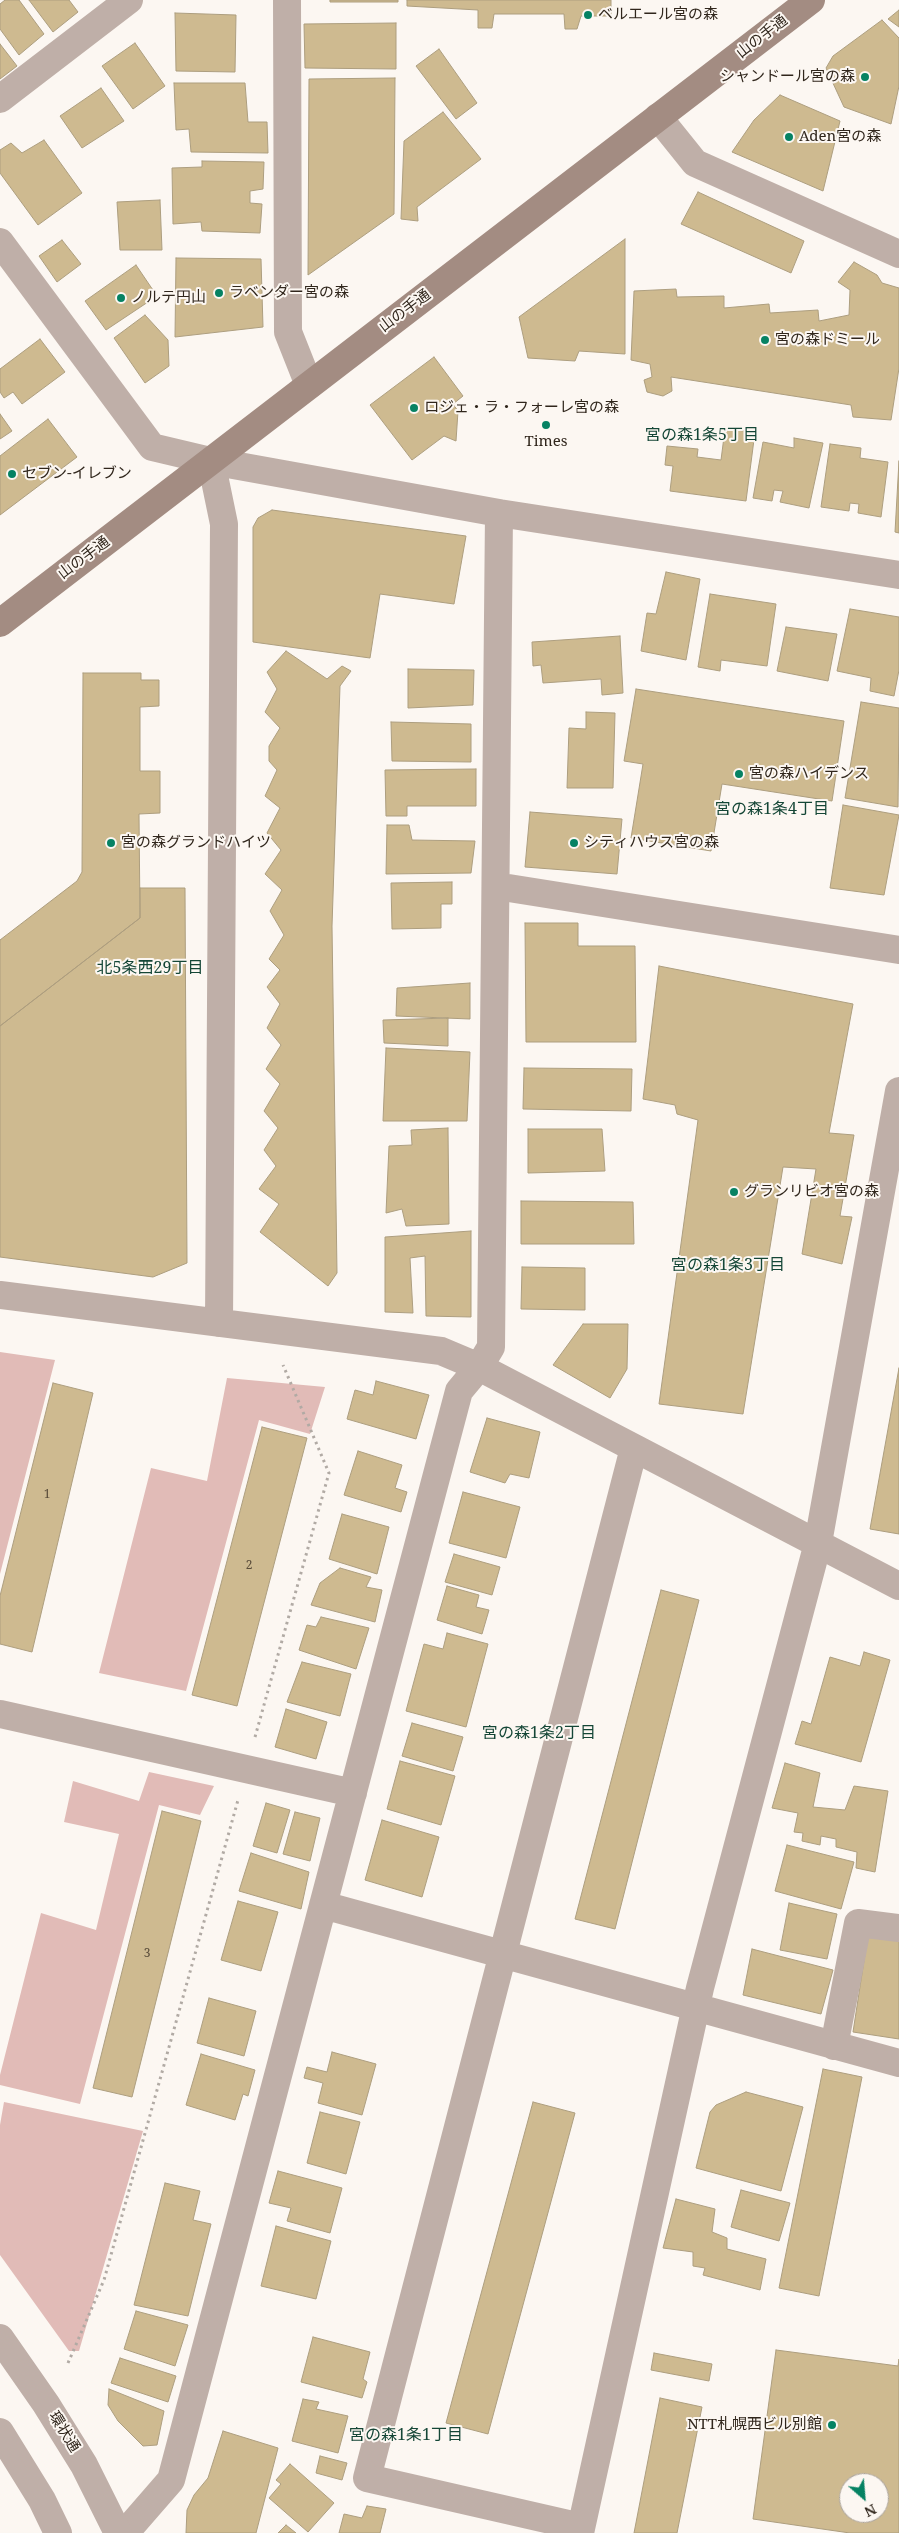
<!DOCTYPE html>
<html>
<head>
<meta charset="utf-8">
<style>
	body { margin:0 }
	#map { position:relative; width:899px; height:2533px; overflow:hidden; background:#fcf7f2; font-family:"Noto Serif",serif }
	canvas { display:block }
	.north { position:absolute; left:839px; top:2473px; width:50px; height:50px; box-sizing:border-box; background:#fcf7f2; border:1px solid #aaa39c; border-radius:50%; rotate:153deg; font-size:14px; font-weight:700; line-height:20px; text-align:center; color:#30261c }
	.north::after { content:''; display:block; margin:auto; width:18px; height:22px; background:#068263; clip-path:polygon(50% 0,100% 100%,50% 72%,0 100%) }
</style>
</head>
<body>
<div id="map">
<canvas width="899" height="2533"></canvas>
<div class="north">N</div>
</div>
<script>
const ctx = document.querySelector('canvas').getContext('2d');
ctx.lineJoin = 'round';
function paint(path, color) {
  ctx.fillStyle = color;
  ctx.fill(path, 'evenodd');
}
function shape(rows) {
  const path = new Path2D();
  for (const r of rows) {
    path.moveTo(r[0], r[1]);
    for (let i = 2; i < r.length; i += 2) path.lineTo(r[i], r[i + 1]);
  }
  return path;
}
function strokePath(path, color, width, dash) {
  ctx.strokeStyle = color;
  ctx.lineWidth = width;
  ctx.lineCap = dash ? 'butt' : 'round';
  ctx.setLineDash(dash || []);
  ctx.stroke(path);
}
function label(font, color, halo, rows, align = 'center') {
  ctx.font = font + ' "Noto Serif","Noto Sans JP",serif';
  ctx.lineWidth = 4;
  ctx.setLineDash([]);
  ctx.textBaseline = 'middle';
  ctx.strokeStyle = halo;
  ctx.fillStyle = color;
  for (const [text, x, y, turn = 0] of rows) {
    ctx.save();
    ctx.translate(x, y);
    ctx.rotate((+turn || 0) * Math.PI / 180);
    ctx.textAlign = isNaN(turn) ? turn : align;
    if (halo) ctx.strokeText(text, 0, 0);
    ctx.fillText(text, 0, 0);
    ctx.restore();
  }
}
const green = shape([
	[0,1352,55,1360,0,1574],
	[227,1378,325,1387,310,1434,259,1420,186,1691,99,1673,151,1468,207,1481],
	[149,1772,214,1786,200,1815,159,1805,80,2104,0,2085,0,2075,41,1913,96,1930,119,1834,64,1822,73,1781,139,1801],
	[4,2102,143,2131,79,2351,69,2351,0,2255,0,2125]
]);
const building = shape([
	[5,0,19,0,44,34,19,55,0,29,0,4,5,0],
	[29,0,69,0,78,12,53,32,29,0],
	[330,0,398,0,398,2,330,2,330,0],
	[407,0,611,0,611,16,581,16,577,29,565,29,564,14,494,14,492,28,478,28,478,10,407,6,407,0],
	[899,10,899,27,888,19,899,10],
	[175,13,236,15,235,72,176,71,175,13],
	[882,20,899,38,899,86,891,124,844,107,826,68,833,56,882,20],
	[396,23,396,69,305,68,304,24,396,23],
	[135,43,165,86,133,109,102,66,135,43],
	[0,44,17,66,0,79,0,44],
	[439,49,477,103,456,119,416,66,439,49],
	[395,78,394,214,308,275,309,79,395,78],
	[174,83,245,83,248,122,267,122,268,153,191,152,189,129,176,130,174,83],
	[101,88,124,121,82,148,60,116,101,88],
	[780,95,840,121,823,191,732,152,754,120,780,95],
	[443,112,481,159,417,207,418,221,401,219,404,141,443,112],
	[44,140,82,193,38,225,0,173,0,150,11,143,22,153,44,140],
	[202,161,264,162,263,189,250,191,250,203,262,204,260,233,202,231,201,222,173,224,172,168,202,167,202,161],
	[698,192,804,241,791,273,681,224,698,192],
	[160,200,162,250,120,250,117,202,160,200],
	[625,239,625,354,579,351,575,361,528,358,519,317,625,239],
	[62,240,81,264,57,282,39,256,62,240],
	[176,258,261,259,263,327,175,337,176,258],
	[854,262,877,275,882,283,899,288,899,368,891,420,853,417,851,405,671,377,672,391,663,396,647,392,644,380,652,377,650,364,631,360,634,291,676,289,677,297,724,296,724,308,769,304,770,313,818,310,819,321,849,315,850,290,838,282,854,262],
	[136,265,157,296,106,330,85,301,136,265],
	[145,315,168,340,169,366,145,383,114,338,145,315],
	[40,339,65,372,22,404,13,392,4,398,0,392,0,369,40,339],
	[434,357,463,396,453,404,458,411,456,441,444,436,412,460,370,405,434,357],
	[0,414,12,431,0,439,0,414],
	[48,419,77,457,0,515,0,456,48,419],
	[725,429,755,432,746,501,670,491,673,466,665,465,667,446,698,449,697,457,721,460,725,429],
	[794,438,823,443,809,508,780,502,783,491,774,490,772,501,753,498,763,442,794,448,794,438],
	[830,444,861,448,860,458,888,462,881,517,858,513,859,504,850,503,849,511,821,507,830,444],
	[899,461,899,533,895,532,899,461],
	[272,510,466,536,454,604,380,594,370,658,253,642,253,527,258,518,272,510],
	[666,572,700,579,686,660,641,651,647,613,656,614,666,572],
	[710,594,776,604,767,666,721,660,720,671,698,667,710,594],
	[850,609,899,617,899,670,894,696,870,691,871,678,837,671,850,609],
	[786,627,837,634,828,681,777,671,786,627],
	[620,636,623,693,602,695,601,679,543,683,541,665,533,666,532,642,620,636],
	[286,651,327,679,342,666,351,671,340,686,332,926,337,1273,328,1286,260,1232,279,1204,259,1189,276,1166,264,1150,278,1128,264,1111,280,1084,266,1069,281,1045,267,1028,280,1004,267,987,280,970,269,959,284,935,270,911,282,890,265,874,281,850,267,833,280,808,265,796,277,770,269,761,269,746,280,728,265,712,277,689,267,672,286,651],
	[408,669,474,670,473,705,408,708,408,669],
	[83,673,141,673,141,680,159,680,159,706,140,707,140,771,160,771,160,813,139,814,140,918,0,1026,0,940,77,881,82,872,83,673],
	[636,689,844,721,832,801,722,784,711,851,631,838,643,764,624,761,636,689],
	[861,702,899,708,898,807,845,798,861,702],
	[586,712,615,713,613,788,567,788,569,728,586,729,586,712],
	[391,722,471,724,471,762,392,761,391,722],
	[476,769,476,806,407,806,407,816,386,816,385,770,476,769],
	[843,805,899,815,884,895,830,888,843,805],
	[530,812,622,819,617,874,525,867,530,812],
	[387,825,409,825,412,840,475,841,471,873,386,874,387,825],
	[452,882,452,904,441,904,441,928,392,929,391,883,452,882],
	[140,888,185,888,187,1263,153,1277,0,1257,0,1026,140,918,140,888],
	[525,923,578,923,578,946,635,946,636,1042,526,1042,525,923],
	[659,966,853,1004,829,1133,854,1135,840,1216,852,1217,842,1264,802,1254,816,1169,783,1167,743,1414,659,1404,698,1120,677,1114,675,1105,643,1099,659,966],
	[470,983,470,1019,396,1016,397,988,470,983],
	[448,1018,448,1046,384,1043,383,1020,448,1018],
	[386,1048,470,1052,467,1121,383,1121,386,1048],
	[524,1068,632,1069,631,1111,523,1109,524,1068],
	[448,1128,449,1224,406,1226,402,1209,386,1213,389,1146,412,1145,411,1130,448,1128],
	[528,1129,602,1129,605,1171,528,1173,528,1129],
	[521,1201,633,1202,634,1244,521,1244,521,1201],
	[471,1231,471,1317,426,1316,425,1256,410,1258,413,1313,385,1312,385,1237,471,1231],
	[522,1267,585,1268,585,1310,521,1309,522,1267],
	[583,1324,628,1324,627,1369,610,1398,553,1365,583,1324],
	[899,1368,899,1534,870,1529,899,1368],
	[376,1381,429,1395,416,1439,347,1419,355,1390,373,1395,376,1381],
	[53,1383,93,1393,32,1652,0,1644,0,1596,53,1383],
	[487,1418,540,1432,529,1478,510,1474,505,1483,470,1472,487,1418],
	[262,1427,307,1438,237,1706,192,1695,262,1427],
	[358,1451,402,1465,395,1488,407,1492,401,1512,344,1495,358,1451],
	[463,1492,520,1507,506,1558,449,1543,463,1492],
	[342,1514,389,1527,377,1574,329,1559,342,1514],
	[454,1554,500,1567,492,1595,445,1582,454,1554],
	[340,1568,371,1577,366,1587,382,1590,375,1622,311,1605,320,1583,340,1568],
	[447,1586,479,1595,476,1607,489,1610,482,1634,437,1620,447,1586],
	[661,1590,699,1600,615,1929,575,1919,661,1590],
	[321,1617,369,1628,356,1669,299,1650,307,1625,316,1627,321,1617],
	[447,1633,488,1644,466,1727,406,1711,424,1644,443,1649,447,1633],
	[864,1652,890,1660,861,1762,795,1744,802,1721,811,1724,830,1657,860,1666,864,1652],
	[302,1662,351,1674,340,1716,287,1702,302,1662],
	[286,1709,327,1722,316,1759,275,1747,286,1709],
	[412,1723,463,1737,453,1771,402,1756,412,1723],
	[400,1761,455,1776,441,1825,387,1809,400,1761],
	[785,1763,820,1773,813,1807,845,1810,854,1786,888,1791,875,1872,856,1868,857,1852,836,1847,836,1839,821,1836,820,1845,802,1841,803,1833,794,1832,798,1813,772,1808,785,1763],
	[266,1803,290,1810,277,1853,253,1846,266,1803],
	[162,1811,201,1821,132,2097,93,2088,162,1811],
	[295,1812,320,1818,310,1861,283,1854,295,1812],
	[382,1820,439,1837,422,1897,365,1880,382,1820],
	[787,1845,854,1862,841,1909,775,1891,787,1845],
	[251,1853,309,1872,301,1909,239,1891,251,1853],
	[238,1901,278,1912,261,1971,221,1960,238,1901],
	[789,1903,837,1914,827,1959,780,1950,789,1903],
	[869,1928,899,1932,899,2039,853,2032,869,1928],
	[752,1949,833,1970,821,2014,743,1995,752,1949],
	[209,1998,256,2011,244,2056,197,2043,209,1998],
	[332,2052,376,2064,362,2115,318,2103,323,2083,304,2078,307,2067,327,2072,332,2052],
	[201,2054,255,2070,248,2096,243,2094,235,2120,186,2105,201,2054],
	[823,2069,862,2077,819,2296,779,2288,823,2069],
	[746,2092,803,2107,781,2191,696,2168,710,2112,716,2105,746,2092],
	[533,2102,575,2113,488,2434,446,2423,533,2102],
	[320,2112,360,2122,346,2174,307,2163,320,2112],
	[278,2171,342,2188,330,2233,287,2221,291,2208,269,2203,278,2171],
	[165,2183,200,2191,193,2220,211,2224,188,2316,134,2305,165,2183],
	[741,2190,790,2203,779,2241,731,2227,741,2190],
	[676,2199,715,2209,712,2232,727,2238,727,2249,766,2259,760,2290,703,2275,705,2268,693,2266,693,2252,663,2248,676,2199],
	[276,2226,331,2241,316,2299,261,2286,276,2226],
	[136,2311,188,2325,175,2366,124,2349,136,2311],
	[313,2337,370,2352,363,2379,367,2382,362,2398,301,2382,313,2337],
	[776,2350,898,2366,899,2359,899,2533,850,2533,753,2519,776,2350],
	[849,2483,879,2483,879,2513,849,2513,849,2483],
	[654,2353,712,2364,709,2381,651,2370,654,2353],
	[120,2358,176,2376,168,2402,111,2383,120,2358],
	[109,2389,164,2411,157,2445,143,2446,118,2421,108,2405,109,2389],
	[660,2398,702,2407,677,2533,634,2533,660,2398],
	[303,2399,319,2402,316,2409,348,2416,338,2453,292,2441,303,2399],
	[223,2431,278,2448,256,2533,186,2533,187,2510,194,2495,208,2478,223,2431],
	[320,2456,347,2463,342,2480,316,2473,320,2456],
	[290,2464,334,2503,308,2532,269,2498,281,2484,276,2480,290,2464],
	[367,2506,386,2509,380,2533,339,2533,344,2514,362,2518,367,2506],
	[286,2525,296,2533,278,2533,286,2525]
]);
const path = shape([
	[255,1737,329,1473,283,1365],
	[68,2363,104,2280,238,1800]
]);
const minor = shape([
	[287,0,288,332,309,385],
	[0,99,129,0],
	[658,117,695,163,899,254],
	[0,242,152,447,211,461,224,524,219,1323],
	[211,461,499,513,899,575],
	[496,886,899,950],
	[0,1295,441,1351,479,1367,899,1586],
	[0,1714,353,1793],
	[323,1905,899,2063],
	[834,2046,858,1923,899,1928],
	[581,2527,367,2478,634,1448],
	[125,2533,171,2480,459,1391,479,1367,491,1347,499,513],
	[580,2533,700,1988,818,1543,899,1091]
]);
const tertiary = shape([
	[0,2338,46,2404,84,2465,118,2533],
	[0,2432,42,2500,58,2533]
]);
const secondary = shape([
	[0,623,811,0]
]);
const markers = [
	[588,15,5,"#068263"],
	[865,77,5,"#068263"],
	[789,137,5,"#068263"],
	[219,293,5,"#068263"],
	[121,298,5,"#068263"],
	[765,340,5,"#068263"],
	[414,408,5,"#068263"],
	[546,425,5,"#068263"],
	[12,474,5,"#068263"],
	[739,774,5,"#068263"],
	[111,843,5,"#068263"],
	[574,843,5,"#068263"],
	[734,1192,5,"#068263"],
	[832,2425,5,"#068263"]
];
const numberNames = [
	["1",47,1495],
	["2",249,1566],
	["3",147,1954]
];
const poiNames = [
	["ベルエール宮の森",598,15],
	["シャンドール宮の森",855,77,"right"],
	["Aden宮の森",799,137],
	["ラベンダー宮の森",229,293],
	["ノルテ円山",131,298],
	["宮の森ドミール",775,340],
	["ロジェ・ラ・フォーレ宮の森",424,408],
	["Times",546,442,"center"],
	["セブン-イレブン",22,474],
	["宮の森ハイデンス",749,774],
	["宮の森グランドハイツ",121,843],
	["シティハウス宮の森",584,843],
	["グランリビオ宮の森",744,1192],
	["NTT札幌西ビル別館",822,2425,"right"]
];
const streetNames = [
	["山の手通",762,37,-38],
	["山の手通",405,311,-37],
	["山の手通",84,558,-37],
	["環状通",64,2432,58]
];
const neighbourhoodNames = [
	["宮の森1条5丁目",702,435],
	["宮の森1条4丁目",772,809],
	["北5条西29丁目",150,968],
	["宮の森1条3丁目",728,1265],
	["宮の森1条2丁目",539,1733],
	["宮の森1条1丁目",406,2435]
];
paint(green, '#e1bbb7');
paint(building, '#ceba90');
strokePath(building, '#ad9e7f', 1);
strokePath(path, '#b1aaa4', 3, [2.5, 4]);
strokePath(minor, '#bfafa8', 28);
strokePath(tertiary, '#bfafa8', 28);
strokePath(secondary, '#a38c82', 28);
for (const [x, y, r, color] of markers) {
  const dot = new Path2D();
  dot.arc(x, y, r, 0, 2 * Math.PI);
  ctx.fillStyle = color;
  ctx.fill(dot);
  strokePath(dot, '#fcf7f2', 2);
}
label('12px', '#584b39', null, numberNames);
label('15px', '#30261c', '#fcf7f2', poiNames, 'left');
label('15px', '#30261c', '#fcf7f2', streetNames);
label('16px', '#144636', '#fcf7f2', neighbourhoodNames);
</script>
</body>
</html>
